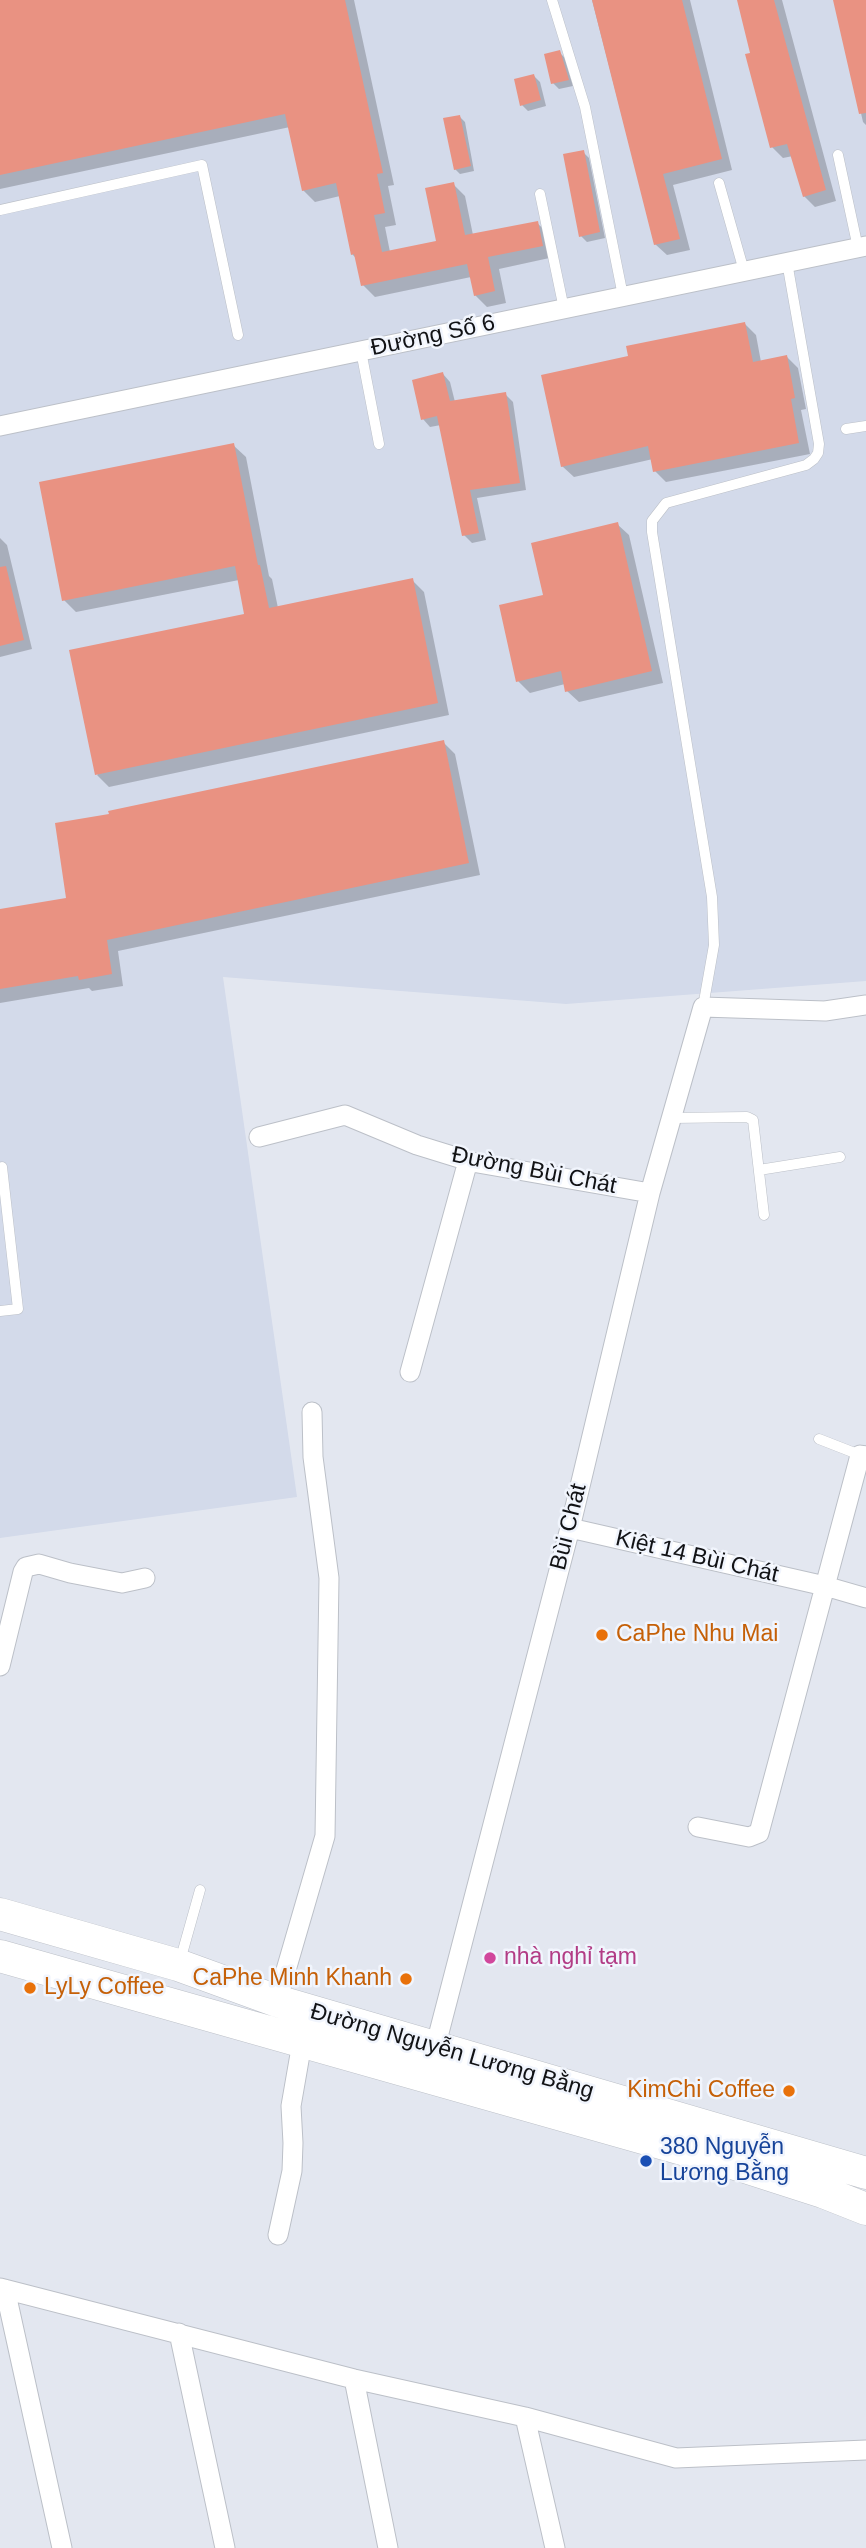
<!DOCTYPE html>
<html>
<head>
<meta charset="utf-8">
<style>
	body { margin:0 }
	canvas { display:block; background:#e3e7f0 }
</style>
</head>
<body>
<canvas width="866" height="2548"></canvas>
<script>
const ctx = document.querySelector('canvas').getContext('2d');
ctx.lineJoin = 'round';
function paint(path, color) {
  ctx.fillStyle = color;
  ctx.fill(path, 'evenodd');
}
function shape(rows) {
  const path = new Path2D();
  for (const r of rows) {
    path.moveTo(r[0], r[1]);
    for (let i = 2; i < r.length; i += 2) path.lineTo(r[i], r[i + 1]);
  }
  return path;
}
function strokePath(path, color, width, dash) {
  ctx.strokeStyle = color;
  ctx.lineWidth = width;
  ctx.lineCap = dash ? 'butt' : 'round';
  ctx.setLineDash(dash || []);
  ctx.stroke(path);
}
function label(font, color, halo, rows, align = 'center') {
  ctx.font = font + ' Arial,sans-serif';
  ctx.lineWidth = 5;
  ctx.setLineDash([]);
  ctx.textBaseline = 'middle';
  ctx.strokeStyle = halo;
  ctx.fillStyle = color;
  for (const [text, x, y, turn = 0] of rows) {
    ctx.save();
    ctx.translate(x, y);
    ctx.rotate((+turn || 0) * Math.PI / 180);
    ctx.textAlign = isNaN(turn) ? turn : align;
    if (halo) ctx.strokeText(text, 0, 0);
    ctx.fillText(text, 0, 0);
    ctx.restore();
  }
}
const built = shape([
	[0,0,866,0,866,981,566,1004,223,977,297,1497,0,1538]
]);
const shadow = shape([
	[0,0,354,0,394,185,388,186,396,225,385,227,390,252,438,242,453,184,465,196,473,235,537,223,550,235,554,257,499,269,506,303,487,307,475,295,471,277,375,297,363,285,357,259,352,254,340,196,315,202,303,190,290,127,0,189],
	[592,0,690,0,732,170,673,185,690,250,667,255,655,244],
	[739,0,782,0,836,201,815,207,804,196,793,156,783,158,772,147],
	[835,0,866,0,866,125,863,122],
	[559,52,565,58,573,86,559,89,553,83],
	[534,76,540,82,546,106,528,111,522,105],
	[460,117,465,122,474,171,460,174,455,169],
	[583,152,589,158,605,238,587,242,581,236],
	[745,324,756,335,761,362,787,357,798,368,806,409,801,410,810,454,666,482,655,471,653,459,574,477,562,466,630,358],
	[443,374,450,382,455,402,505,394,513,402,526,490,477,498,486,540,472,543,464,535,441,425,430,427,423,419],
	[233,445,246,457,269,576,272,579,278,608,412,580,424,592,449,715,109,787,97,775,246,615,239,580,76,612,64,600],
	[617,524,629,535,663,683,579,702,567,691,565,684,530,693,518,681,545,596],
	[0,538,7,545,32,649,0,657],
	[443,742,455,754,480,875,118,951,123,986,92,991,89,988,0,1003,0,910,68,900,111,815]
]);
const building = shape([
	[0,0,345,0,383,173,377,174,385,213,374,215,382,252,436,241,425,188,454,182,465,235,538,221,543,246,488,257,495,291,474,296,467,264,361,286,354,254,351,255,336,183,302,191,285,114,0,175],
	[592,0,682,0,722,159,663,174,680,239,654,245],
	[737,0,774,0,826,190,803,197,787,144,770,148,745,54,750,53],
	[833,0,866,0,866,113,859,114],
	[560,50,569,80,551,84,544,54],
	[534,74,541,100,520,106,514,79],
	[460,115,471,166,454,170,443,118],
	[584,150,600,232,579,237,563,154],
	[745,322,753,362,787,355,795,398,791,399,799,443,653,472,648,446,561,467,541,375,628,356,626,346],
	[443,372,450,401,506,392,520,483,470,490,479,533,462,536,437,416,421,420,412,380],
	[234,443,258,565,260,565,269,608,413,578,438,703,95,775,69,650,244,614,235,566,62,601,39,482],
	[618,522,652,671,565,692,561,671,516,682,499,605,543,595,531,543],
	[6,566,24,640,0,646,0,567],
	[444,740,469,863,107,940,112,974,79,980,78,976,0,989,0,909,66,898,55,823,109,814,108,811]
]);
const service = shape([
	[552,0,585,107,623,296],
	[838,155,858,248],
	[719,183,744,271],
	[540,194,564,309],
	[0,210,202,165,238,335],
	[361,351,379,444],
	[846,429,866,426],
	[703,1007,714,945,712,897,652,532,652,521,666,503,806,465,814,459,818,453,819,444,787,262],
	[672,1118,747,1117,753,1120,764,1215],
	[0,1168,2,1167,18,1309,0,1311],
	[759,1170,840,1157],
	[819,1439,860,1455],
	[180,1961,200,1890]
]);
const minor = shape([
	[0,426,866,246],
	[259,1137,345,1115,417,1145,472,1162,650,1193],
	[410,1372,468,1161],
	[570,1528,825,1586,866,1598],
	[0,1666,23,1572,26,1567,39,1564,70,1573,122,1583,145,1578],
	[698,1827,749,1837,759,1833,858,1463,860,1455,866,1456],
	[277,2001,325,1836,329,1578,313,1457,312,1412],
	[435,2048,570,1528,650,1193,703,1007,825,1011,866,1005],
	[278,2235,292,2171,293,2143,291,2106,302,2043],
	[0,2288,354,2379,525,2417,676,2458,866,2450],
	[5,2289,62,2548],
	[179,2333,225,2548],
	[354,2379,388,2548],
	[525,2417,555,2548]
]);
const trunk = shape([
	[0,1914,178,1965,277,2001,866,2173],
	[0,1956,739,2165,823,2192,866,2209]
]);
const markers = [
	[602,1635,7,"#e8710a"],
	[490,1958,7,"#d1479c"],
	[406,1979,7,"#e8710a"],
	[30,1988,7,"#e8710a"],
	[789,2091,7,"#e8710a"],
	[646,2161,7,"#1a4fb4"]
];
const streetNames = [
	["Đường Số 6",433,336,-12],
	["Đường Bùi Chát",534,1171,11],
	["Bùi Chát",569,1527,-76],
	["Kiệt 14 Bùi Chát",697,1557,13],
	["Đường Nguyễn Lương Bằng",452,2052,16]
];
const foodNames = [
	["CaPhe Nhu Mai",616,1635],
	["CaPhe Minh Khanh",392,1979,"right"],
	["LyLy Coffee",44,1988],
	["KimChi Coffee",775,2091,"right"]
];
const hotelNames = [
	["nhà nghỉ tạm",504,1958]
];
const transitNames = [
	["380 Nguyễn",660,2148],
	["Lương Bằng",660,2174]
];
paint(built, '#d3daea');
paint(shadow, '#0003');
paint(building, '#e99282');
strokePath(service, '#bcc0c8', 11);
strokePath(minor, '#bcc0c8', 21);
strokePath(trunk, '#bcc0c8', 33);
strokePath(service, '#fff', 10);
strokePath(minor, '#fff', 19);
strokePath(trunk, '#fff', 32);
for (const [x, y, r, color] of markers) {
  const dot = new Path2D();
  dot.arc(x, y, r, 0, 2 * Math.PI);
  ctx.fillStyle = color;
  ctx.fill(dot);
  strokePath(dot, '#f1f5fd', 2.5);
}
label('23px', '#111215', '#f1f5fd', streetNames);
label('23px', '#c56008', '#f1f5fd', foodNames, 'left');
label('23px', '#b23c85', '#f1f5fd', hotelNames, 'left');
label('23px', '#164399', '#f1f5fd', transitNames, 'left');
</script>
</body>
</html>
